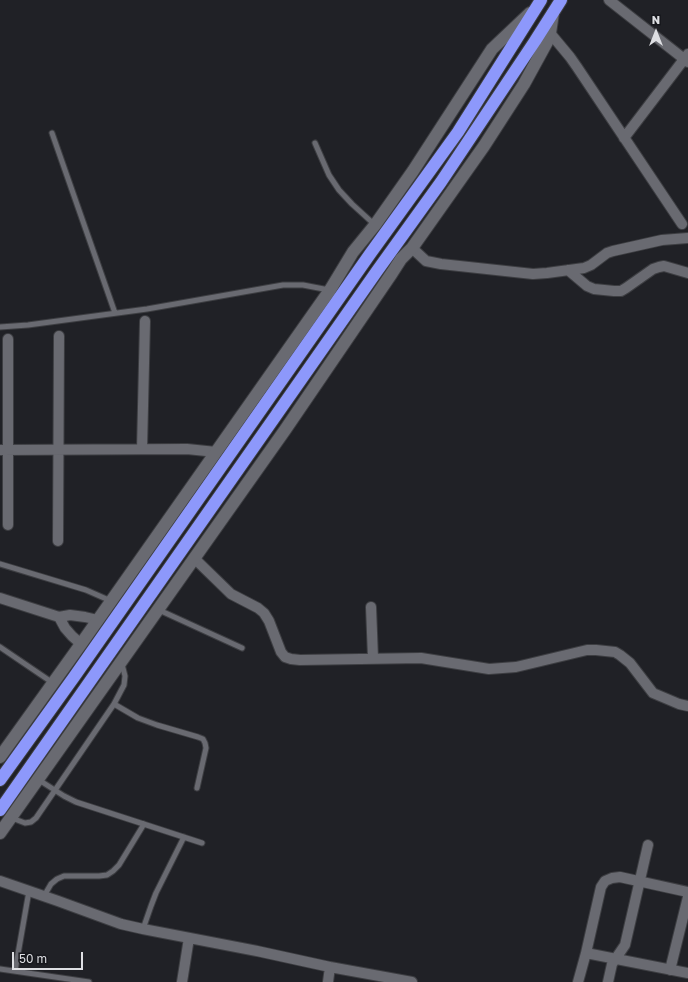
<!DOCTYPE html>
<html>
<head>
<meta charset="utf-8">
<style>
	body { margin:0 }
	#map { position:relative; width:688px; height:982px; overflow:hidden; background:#202126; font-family:"Golos Text",sans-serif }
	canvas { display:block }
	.north { position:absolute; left:636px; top:12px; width:40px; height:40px; -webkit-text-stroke:3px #17181d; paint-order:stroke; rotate:0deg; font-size:11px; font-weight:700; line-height:16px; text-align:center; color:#dedfe3 }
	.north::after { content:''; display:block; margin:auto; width:14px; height:18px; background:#dedfe3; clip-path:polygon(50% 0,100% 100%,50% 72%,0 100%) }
	.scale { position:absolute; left:12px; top:952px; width:71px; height:18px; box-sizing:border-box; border:2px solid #dedfe3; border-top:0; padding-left:5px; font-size:12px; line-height:14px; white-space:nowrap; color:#dedfe3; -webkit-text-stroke:3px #17181d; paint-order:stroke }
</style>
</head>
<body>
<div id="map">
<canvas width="688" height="982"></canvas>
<div class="north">N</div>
<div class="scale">50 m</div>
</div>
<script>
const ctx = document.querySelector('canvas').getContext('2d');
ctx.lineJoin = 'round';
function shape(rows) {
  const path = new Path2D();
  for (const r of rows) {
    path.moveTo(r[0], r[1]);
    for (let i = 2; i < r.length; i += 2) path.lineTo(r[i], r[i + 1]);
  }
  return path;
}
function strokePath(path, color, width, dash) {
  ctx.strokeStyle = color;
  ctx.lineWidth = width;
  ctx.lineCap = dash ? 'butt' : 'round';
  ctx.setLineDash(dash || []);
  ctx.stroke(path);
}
const lane = shape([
	[52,133,115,313],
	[315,143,329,175,339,190,352,204,375,225],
	[0,327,28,325,147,309,283,285,303,285,329,290],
	[0,564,86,590,111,601],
	[159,610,242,648],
	[0,647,53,683],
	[114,704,138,718,157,725,198,737,203,739,205,743,206,748,197,788],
	[39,780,64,796,76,802,202,843],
	[12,818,25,823,31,822,36,818,114,704,124,685,125,676,122,664],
	[44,896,51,884,57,879,64,876,99,876,107,875,113,871,119,865,144,824],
	[143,929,151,906,156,893,184,837],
	[0,969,89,982],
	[15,971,29,891]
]);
const street = shape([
	[609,0,688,62],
	[550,33,570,57,577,67,682,224],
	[624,138,688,54],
	[412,248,426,261,441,264,533,274,547,273,584,268,591,265,607,253,613,251,662,240,688,238],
	[568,270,587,286,594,289,614,291,621,291,626,288,653,269,659,267,664,266,688,273],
	[8,339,8,525],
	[142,449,145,321],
	[0,450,187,449,216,452],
	[58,541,59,336],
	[194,558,231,594,258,608,264,613,269,621,281,652,285,657,291,659,300,660,421,658,489,669,516,667,587,650,596,650,615,652,620,655,630,663,653,693,679,704,688,706],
	[0,598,59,617,70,615,85,617,98,620],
	[371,607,373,658],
	[59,617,65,628,72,636,81,644],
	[0,881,58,901,121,924,143,929,257,951,330,967,412,982],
	[586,953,688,973],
	[670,970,688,897],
	[182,982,189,938],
	[328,982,330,967],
	[578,982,586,953,601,887,605,881,612,878,620,877,688,892],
	[608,982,612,964,625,945,648,845]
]);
const secondary = shape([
	[0,757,81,644,330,290,353,252,375,225,413,171,492,49,530,13],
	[0,833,285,430,392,273,401,259,412,248,484,146,524,84,547,42,550,33,553,13]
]);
const highway = shape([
	[0,780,74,677,370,254,458,132,541,0],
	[0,810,377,271,441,182,535,41,561,0]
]);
strokePath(lane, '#3d3e42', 7);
strokePath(street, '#3d3e42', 12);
strokePath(secondary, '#3d3e42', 14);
strokePath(highway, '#3d3e42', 14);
strokePath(lane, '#696a71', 5);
strokePath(street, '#696a71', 10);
strokePath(secondary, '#696a71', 12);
strokePath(highway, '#8d98fb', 12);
</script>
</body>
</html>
